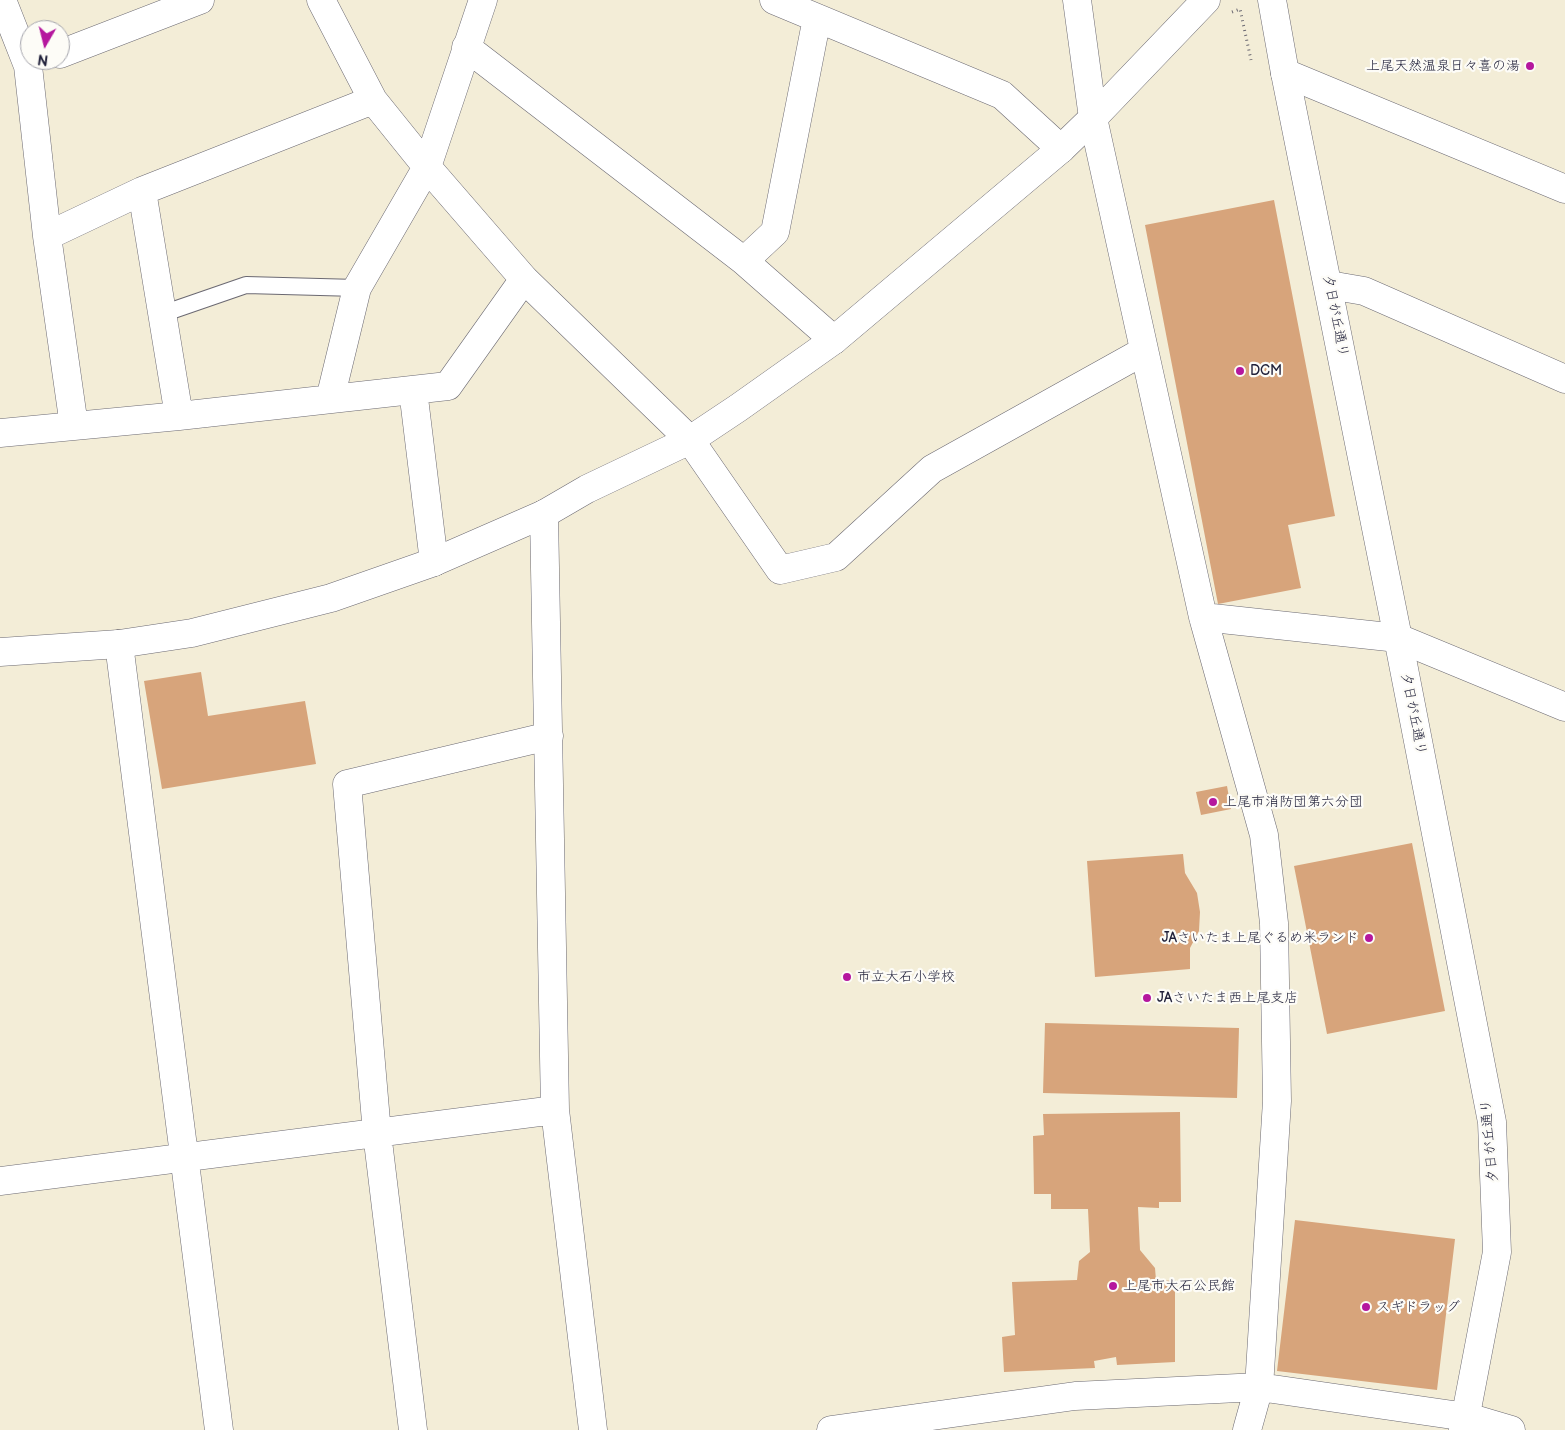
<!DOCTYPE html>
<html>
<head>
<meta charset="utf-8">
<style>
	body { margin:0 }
	#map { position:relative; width:1565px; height:1430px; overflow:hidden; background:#f3edd7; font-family:"Balsamiq Sans",sans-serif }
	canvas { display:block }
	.north { position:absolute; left:20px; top:20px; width:50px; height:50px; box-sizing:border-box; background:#fdfcf7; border:1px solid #a5a5ac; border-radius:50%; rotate:188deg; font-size:14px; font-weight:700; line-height:20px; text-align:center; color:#22223b }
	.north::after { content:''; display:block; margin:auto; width:18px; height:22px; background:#b5179e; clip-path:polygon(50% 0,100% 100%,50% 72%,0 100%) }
</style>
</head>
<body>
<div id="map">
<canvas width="1565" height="1430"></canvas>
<div class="north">N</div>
</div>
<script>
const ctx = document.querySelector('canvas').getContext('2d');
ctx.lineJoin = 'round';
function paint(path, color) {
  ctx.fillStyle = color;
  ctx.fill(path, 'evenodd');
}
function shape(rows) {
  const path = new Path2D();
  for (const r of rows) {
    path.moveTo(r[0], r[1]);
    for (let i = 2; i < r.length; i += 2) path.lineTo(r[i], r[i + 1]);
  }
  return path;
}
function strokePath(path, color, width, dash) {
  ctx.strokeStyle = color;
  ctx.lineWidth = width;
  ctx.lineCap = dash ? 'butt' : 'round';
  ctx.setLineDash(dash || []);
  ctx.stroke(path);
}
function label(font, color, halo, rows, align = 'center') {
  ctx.font = font + ' "Balsamiq Sans","Klee One",sans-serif';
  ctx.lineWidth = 4.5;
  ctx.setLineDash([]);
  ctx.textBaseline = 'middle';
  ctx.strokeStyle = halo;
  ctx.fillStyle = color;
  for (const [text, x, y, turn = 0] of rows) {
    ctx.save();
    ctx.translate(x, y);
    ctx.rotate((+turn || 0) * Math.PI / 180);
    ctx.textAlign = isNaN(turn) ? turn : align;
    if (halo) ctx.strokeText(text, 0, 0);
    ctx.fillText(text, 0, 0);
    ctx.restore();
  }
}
const building = shape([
	[1274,200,1335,516,1288,525,1301,588,1218,604,1145,225],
	[201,672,208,716,305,701,316,764,162,789,144,681],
	[1227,786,1231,809,1201,815,1196,792],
	[1412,843,1445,1011,1327,1034,1294,866],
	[1183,854,1185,873,1197,893,1200,912,1199,931,1190,948,1190,969,1095,977,1087,861],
	[1045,1023,1239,1028,1237,1098,1043,1093],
	[1180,1112,1181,1202,1159,1202,1159,1208,1138,1207,1140,1250,1155,1268,1156,1280,1175,1281,1175,1362,1117,1365,1116,1357,1094,1361,1095,1368,1004,1372,1002,1337,1015,1335,1012,1282,1077,1280,1079,1261,1090,1252,1088,1209,1051,1209,1051,1194,1034,1194,1033,1136,1044,1135,1043,1114],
	[1295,1220,1455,1239,1437,1390,1277,1371]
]);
const path = shape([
	[1232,12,1240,9,1251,60]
]);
const service = shape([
	[162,314,246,285,357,288]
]);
const minor = shape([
	[2,0,28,66,47,236,74,426],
	[321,0,373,100,427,167,524,279,690,440,780,570,836,557,932,469,1144,351],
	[774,0,1002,95,1061,149],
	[1077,0,1093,118,1203,617,1264,835,1274,923,1277,1101,1259,1387,1247,1430],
	[466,47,744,261,834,340],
	[60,54,200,0],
	[142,191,179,416],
	[47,236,142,191,373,100],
	[744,261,775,232,817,18],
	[1329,285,1364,291,1565,379],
	[413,390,434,562],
	[330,399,357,288,427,167,483,0],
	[0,433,179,416,448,386,524,279],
	[544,514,555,1110,593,1430],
	[1203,617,1398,638],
	[119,644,219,1430],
	[0,1181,555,1110],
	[413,1430,377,1133,347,784,549,736],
	[831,1430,1075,1396,1259,1387,1467,1417,1511,1430]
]);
const tertiary = shape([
	[1285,73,1565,189],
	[1398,638,1565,707],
	[0,652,119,644,192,633,331,598,434,562,544,514,587,489,690,440,738,408,834,340,1061,149,1093,118,1206,0]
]);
const primary = shape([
	[1272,0,1285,73,1398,638,1492,1122,1497,1252,1463,1430]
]);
const markers = [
	[1530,66,5,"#b5179e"],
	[1240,371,5,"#b5179e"],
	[1213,802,5,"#b5179e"],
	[1369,938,5,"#b5179e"],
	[847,977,5,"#b5179e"],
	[1147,998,5,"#b5179e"],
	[1113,1286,5,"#b5179e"],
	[1366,1307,5,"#b5179e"]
];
const poiNames = [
	["上尾天然温泉日々喜の湯",1520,66,"right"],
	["DCM",1250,371],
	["上尾市消防団第六分団",1223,802],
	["JAさいたま上尾ぐるめ米ランド",1359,938,"right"],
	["市立大石小学校",857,977],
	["JAさいたま西上尾支店",1157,998],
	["上尾市大石公民館",1123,1286],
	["スギドラッグ",1376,1307]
];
const streetNames = [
	["夕日が丘通り",1335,316,79],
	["夕日が丘通り",1413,714,79],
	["夕日が丘通り",1490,1141,-95]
];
paint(building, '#d7a47b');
strokePath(service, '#6b6972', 18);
strokePath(minor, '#6b6972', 29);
strokePath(tertiary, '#6b6972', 29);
strokePath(primary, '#6b6972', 29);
strokePath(path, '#6b6972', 3, [1, 4]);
strokePath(service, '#fff', 16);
strokePath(minor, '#fff', 28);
strokePath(tertiary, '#fff', 28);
strokePath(primary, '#fff', 28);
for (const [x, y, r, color] of markers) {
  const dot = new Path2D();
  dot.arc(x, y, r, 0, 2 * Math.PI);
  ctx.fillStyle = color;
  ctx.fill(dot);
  strokePath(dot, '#fdfcf7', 2);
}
label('14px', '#22223b', '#fdfcf7', poiNames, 'left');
label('14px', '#22223b', '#fdfcf7', streetNames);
</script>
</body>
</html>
